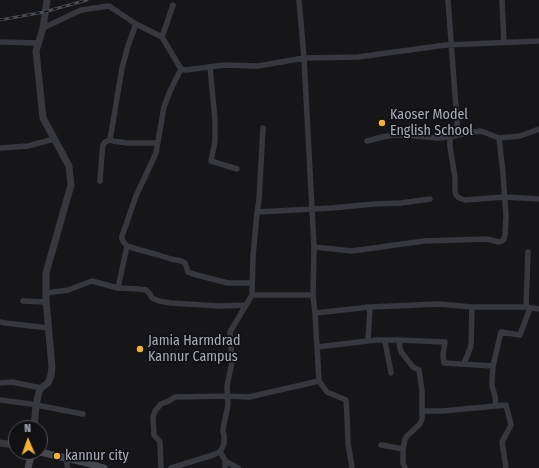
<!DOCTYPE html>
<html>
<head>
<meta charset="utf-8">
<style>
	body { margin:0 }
	#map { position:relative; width:539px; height:468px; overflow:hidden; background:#161618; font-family:"Fira Sans Condensed",sans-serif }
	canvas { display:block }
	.north { position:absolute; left:8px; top:420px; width:40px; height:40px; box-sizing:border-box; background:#111113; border:1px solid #4d4f55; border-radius:50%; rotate:358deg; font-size:11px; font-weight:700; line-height:16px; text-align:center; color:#a8adb8 }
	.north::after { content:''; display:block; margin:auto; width:14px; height:18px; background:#f2b134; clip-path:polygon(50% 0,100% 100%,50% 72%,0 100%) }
</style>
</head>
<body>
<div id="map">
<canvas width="539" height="468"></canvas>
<div class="north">N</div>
</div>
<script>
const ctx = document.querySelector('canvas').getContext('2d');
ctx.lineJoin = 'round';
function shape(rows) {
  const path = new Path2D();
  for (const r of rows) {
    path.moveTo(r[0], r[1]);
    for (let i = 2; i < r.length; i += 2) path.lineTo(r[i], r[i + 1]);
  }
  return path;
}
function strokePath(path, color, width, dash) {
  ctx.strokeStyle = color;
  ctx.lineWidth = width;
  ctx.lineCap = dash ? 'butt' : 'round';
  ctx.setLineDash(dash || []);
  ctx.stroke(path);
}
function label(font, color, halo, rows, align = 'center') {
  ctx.font = font + ' "Fira Sans Condensed",sans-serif';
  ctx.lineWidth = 3.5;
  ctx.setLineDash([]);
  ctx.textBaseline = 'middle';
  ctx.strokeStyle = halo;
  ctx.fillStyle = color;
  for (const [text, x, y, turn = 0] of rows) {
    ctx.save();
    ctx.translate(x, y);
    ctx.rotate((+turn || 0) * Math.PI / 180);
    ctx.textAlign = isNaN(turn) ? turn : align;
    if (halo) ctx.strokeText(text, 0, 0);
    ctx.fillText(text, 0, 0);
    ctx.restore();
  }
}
const minor = shape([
	[448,0,458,135],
	[502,0,504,42],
	[43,28,81,10,109,6,136,24,162,37,181,69,186,70,224,65,258,66,304,58,358,57,446,45,539,41],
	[162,37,173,5],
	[0,42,39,43],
	[210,67,215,120,215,141,211,161,237,169],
	[450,137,450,147,455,177,455,191,456,195,459,198,465,200,505,197,539,199],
	[110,140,122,68,128,46,136,24],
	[367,141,382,137,393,135,403,135,438,138,450,137,467,133,481,131,499,138],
	[0,148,28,146,54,139],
	[100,181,102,153,103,145,105,142,110,140,113,141,127,143,157,143],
	[257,212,332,208,374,204,401,203,430,199],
	[127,246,140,250,155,254,171,259,181,261,185,263,188,272,193,274,228,283,252,283],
	[314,247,352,251,424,241,487,239,499,242,502,241,504,239,505,235,506,217,503,173,499,138,520,136,539,129],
	[118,288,127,246,123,241,122,239,122,236,136,196,156,153,164,107,170,91,181,69],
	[46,293,68,290,92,281,118,288,138,289,146,290,150,294,152,298,159,301,171,303,220,306,246,305],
	[252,295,253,256,257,213,259,200,263,128],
	[23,301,46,302],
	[526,307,528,252],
	[315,313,370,307,439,304,472,307,526,307,539,309],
	[0,322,5,323,49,328],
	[399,340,400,349,402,353,413,367,419,370,422,391,422,411],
	[368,341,370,307],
	[385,341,391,373],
	[317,347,376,340,399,340,445,342,443,355,444,363,493,366],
	[464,364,471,346,472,307],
	[319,381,327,392,346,400,347,416,348,443,352,468],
	[0,383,12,382,41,388],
	[0,400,31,404,83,414],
	[496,406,495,396,492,386,492,379,493,366,501,332,520,335,530,308],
	[381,445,403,449],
	[220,452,225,460,225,468],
	[67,458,67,465,68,468],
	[225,461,238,468],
	[161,468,160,442,154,435,153,417,155,411,161,404,169,401,175,397,227,396,249,397,319,381,315,313,313,295,314,247,312,209,304,58,299,0],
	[171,468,213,455,220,452,224,444,224,435,223,432,223,429,228,405,227,386,232,362,230,332,252,295,313,295],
	[405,468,403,463,403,449,405,439,407,436,420,424,422,419,422,411,442,411,506,405,511,425,502,442,506,468]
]);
const tertiary = shape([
	[34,428,36,405,39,392,41,388,48,383,51,375,52,367,46,300,46,273,71,185,69,166,43,118,36,51,43,28,47,0],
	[0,443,16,445]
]);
const secondary = shape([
	[40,452,87,463,104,468],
	[28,468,32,452]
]);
const rail = shape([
	[0,20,44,12,87,0]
]);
const markers = [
	[382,123,4,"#f2b134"],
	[140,349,4,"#f2b134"],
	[57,456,4,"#f2b134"]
];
const poiNames = [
	["Kaoser Model",390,115],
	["English School",390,131],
	["Jamia Harmdrad",148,341],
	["Kannur Campus",148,357],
	["kannur city",65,456]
];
strokePath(minor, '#37383d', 5.5);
strokePath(tertiary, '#37383d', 7);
strokePath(secondary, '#45474d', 7);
strokePath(rail, '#4a4c52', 3);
strokePath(rail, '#111113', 1.5, [4.5]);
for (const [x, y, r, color] of markers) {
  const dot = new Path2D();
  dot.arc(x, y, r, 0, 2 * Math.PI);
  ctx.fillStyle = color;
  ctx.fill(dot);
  strokePath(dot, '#111113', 1.5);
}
label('14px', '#a8adb8', '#111113', poiNames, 'left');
</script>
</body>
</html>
